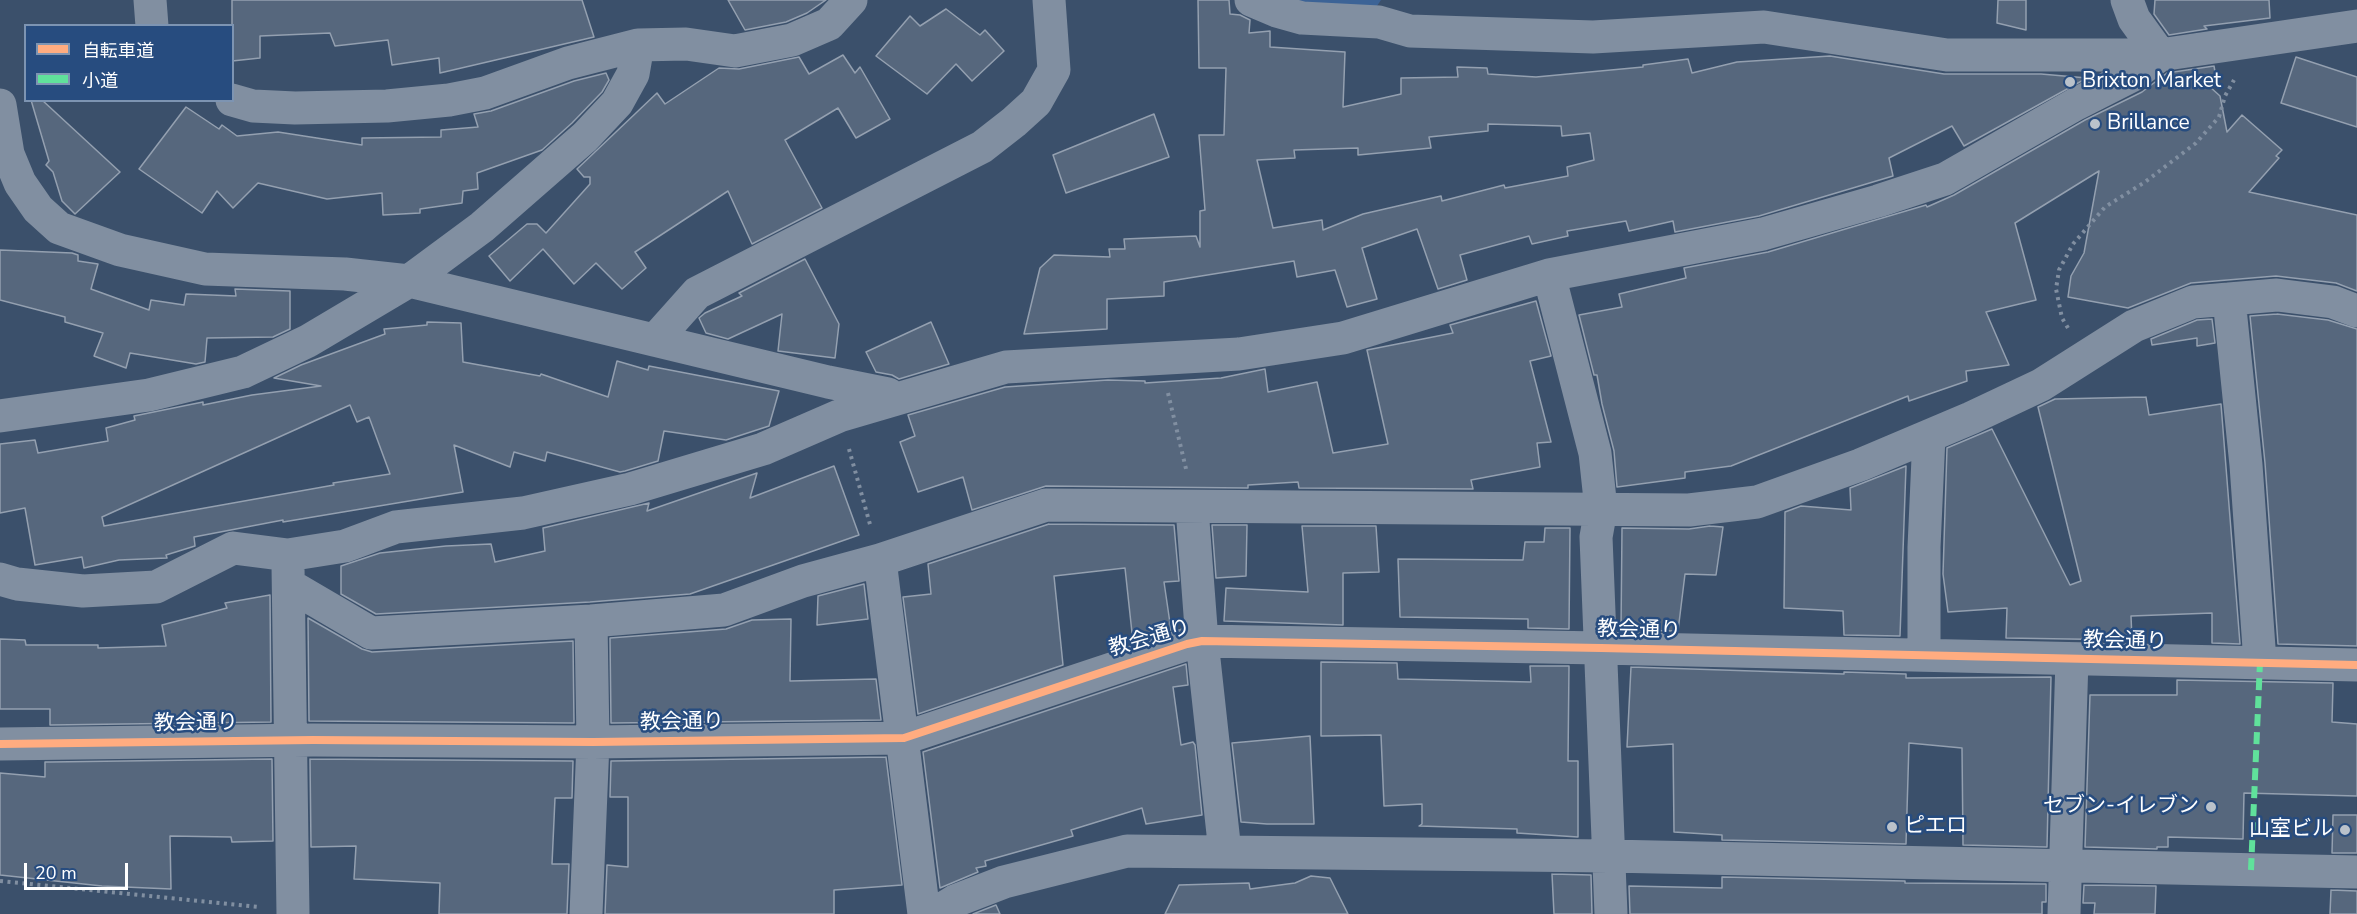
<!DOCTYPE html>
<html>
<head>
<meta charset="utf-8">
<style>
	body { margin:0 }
	#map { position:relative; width:2357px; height:914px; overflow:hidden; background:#3b506b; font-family:"Nunito Sans","Noto Sans JP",sans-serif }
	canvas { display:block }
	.legend { position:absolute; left:24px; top:24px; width:210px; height:78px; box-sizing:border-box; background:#274c7f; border:2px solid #7d94b2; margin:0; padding:8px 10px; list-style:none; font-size:18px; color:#fff }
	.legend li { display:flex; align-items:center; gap:12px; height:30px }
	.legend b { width:30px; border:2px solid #7d94b2 }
	.scale { position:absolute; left:24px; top:863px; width:104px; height:27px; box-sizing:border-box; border:3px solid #fff; border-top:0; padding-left:8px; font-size:18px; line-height:21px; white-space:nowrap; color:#fff; -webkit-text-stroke:4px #274c7f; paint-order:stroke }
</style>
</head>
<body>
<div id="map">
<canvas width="2357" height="914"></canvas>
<ul class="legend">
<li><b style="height:8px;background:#ffac80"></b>自転車道</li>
<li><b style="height:8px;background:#60e19b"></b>小道</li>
</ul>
<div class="scale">20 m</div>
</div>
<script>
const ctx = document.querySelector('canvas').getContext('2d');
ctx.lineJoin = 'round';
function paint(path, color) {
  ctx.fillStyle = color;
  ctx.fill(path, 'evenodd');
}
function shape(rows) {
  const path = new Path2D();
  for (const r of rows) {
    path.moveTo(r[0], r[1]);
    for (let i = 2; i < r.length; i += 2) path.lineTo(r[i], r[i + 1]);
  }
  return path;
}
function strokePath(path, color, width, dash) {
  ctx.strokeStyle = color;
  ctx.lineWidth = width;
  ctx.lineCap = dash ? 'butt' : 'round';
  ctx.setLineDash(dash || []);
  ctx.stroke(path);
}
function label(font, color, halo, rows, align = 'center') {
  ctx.font = font + ' "Nunito Sans","Noto Sans JP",sans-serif';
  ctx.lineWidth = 5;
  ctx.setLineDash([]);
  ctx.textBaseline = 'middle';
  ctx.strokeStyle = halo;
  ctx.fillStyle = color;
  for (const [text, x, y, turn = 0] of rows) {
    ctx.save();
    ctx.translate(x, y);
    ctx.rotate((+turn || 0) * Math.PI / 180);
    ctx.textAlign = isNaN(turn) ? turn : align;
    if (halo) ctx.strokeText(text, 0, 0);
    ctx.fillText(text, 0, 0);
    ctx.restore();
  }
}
const green = shape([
	[1278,0,1381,0,1373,12]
]);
const building = shape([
	[232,0,582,0,594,37,440,73,439,58,392,65,388,40,335,46,330,33,260,36,260,58,232,61,232,0],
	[728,0,826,0,807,13,786,22,745,30,728,0],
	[1198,0,1229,0,1230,14,1240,15,1250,20,1249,33,1270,31,1270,47,1345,52,1343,107,1401,94,1401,78,1458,77,1457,67,1487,68,1488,74,1536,77,1643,67,1643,65,1688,59,1692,73,1737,62,1830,56,1944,74,2041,74,2087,78,1964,146,1952,126,1889,158,1893,176,1759,216,1675,232,1673,221,1629,231,1626,221,1567,231,1568,236,1532,244,1529,236,1460,255,1467,280,1438,289,1417,229,1362,248,1377,299,1347,307,1335,270,1297,277,1294,261,1164,282,1164,296,1107,299,1107,329,1024,334,1040,268,1054,255,1110,257,1109,249,1125,249,1124,239,1196,236,1200,247,1200,211,1205,210,1199,135,1224,135,1226,68,1199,68,1198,0],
	[1488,124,1561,126,1562,136,1590,133,1594,160,1567,167,1568,176,1505,188,1504,185,1442,201,1441,196,1363,214,1323,230,1322,220,1273,228,1257,160,1295,158,1294,150,1358,148,1358,155,1431,148,1429,137,1488,131,1488,124],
	[1998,0,2026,0,2026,30,1997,23,1998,0],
	[2155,0,2269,0,2270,18,2204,26,2207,29,2169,35,2154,14,2155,0],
	[946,9,980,35,985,30,1004,51,972,81,956,64,927,94,876,56,910,16,920,26,946,9],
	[843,55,855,73,860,67,890,119,856,138,838,108,785,140,822,208,752,244,728,191,635,252,646,268,622,289,596,263,574,284,543,249,510,281,489,256,527,224,537,224,546,233,590,184,590,177,584,177,577,169,657,93,665,104,719,68,739,69,799,57,809,74,843,55],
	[2296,57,2357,77,2357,127,2281,103,2296,57],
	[2214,66,2217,83,2199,77,2220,96,2227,132,2242,115,2282,150,2276,156,2279,158,2249,192,2357,215,2357,291,2336,283,2276,276,2191,283,2128,308,2068,297,2071,276,2084,253,2099,171,2015,223,2036,300,1986,312,2009,365,1966,371,1967,381,1909,401,1908,396,1731,466,1685,472,1685,478,1617,487,1614,451,1602,404,1597,375,1594,375,1579,315,1622,307,1619,294,1686,278,1684,268,1768,252,1926,205,1927,207,1954,195,2085,120,2142,92,2167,73,2214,66],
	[606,73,609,80,602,92,572,123,542,150,477,173,478,189,463,191,462,203,420,209,420,213,383,215,382,193,327,199,258,183,233,208,217,191,202,213,139,169,186,107,219,129,222,125,237,136,278,132,362,145,362,138,441,137,441,130,478,127,474,114,491,111,574,81,606,73],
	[31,100,42,100,120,172,75,214,62,201,53,172,46,165,49,161,31,100],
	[1154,114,1169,157,1066,193,1053,155,1154,114],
	[0,250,72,253,78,255,78,261,98,264,91,289,149,310,151,300,184,305,186,294,236,296,235,289,290,291,290,329,273,337,207,338,205,362,196,364,130,353,126,368,94,356,103,333,65,322,65,317,0,300,0,250],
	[805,259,839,324,835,358,778,351,782,314,728,339,706,333,699,318,705,313,742,296,739,293,805,259],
	[1536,301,1551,356,1530,361,1551,442,1537,443,1540,467,1471,480,1473,489,1299,488,1298,482,1248,485,1248,488,1046,486,972,510,963,477,918,492,900,442,915,436,908,415,1005,387,1108,380,1145,381,1145,383,1221,378,1265,369,1268,392,1317,382,1333,453,1388,444,1367,350,1453,333,1450,325,1536,301],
	[2277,314,2328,320,2357,329,2357,646,2278,644,2265,463,2250,316,2277,314],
	[2212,319,2215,343,2197,346,2197,338,2152,345,2151,339,2197,320,2212,319],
	[427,322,461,323,463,362,540,376,541,374,608,397,617,361,648,370,649,366,779,391,769,426,726,440,664,431,658,461,625,471,620,472,547,452,545,461,514,452,510,467,454,445,463,492,283,522,283,520,194,537,195,546,166,555,167,558,119,560,84,568,82,557,35,565,25,508,0,513,0,444,35,440,38,453,108,441,106,428,135,420,134,416,193,404,203,402,203,405,252,395,321,386,274,378,301,365,385,334,384,329,427,325,427,322],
	[350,405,357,422,369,417,390,474,333,483,334,485,104,526,102,517,350,405],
	[931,322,949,364,899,379,892,375,876,372,866,352,931,322],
	[2146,397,2149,415,2221,404,2240,644,2212,643,2212,613,2131,616,2132,640,2006,638,2007,608,1948,612,1943,574,1947,448,1992,429,2070,585,2081,581,2038,407,2055,399,2146,397],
	[834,466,859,535,690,594,590,602,376,614,341,594,341,566,380,553,446,546,491,544,495,562,545,551,543,528,649,503,647,511,757,473,750,498,834,466],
	[1906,466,1900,636,1844,635,1843,611,1784,608,1785,512,1801,506,1851,510,1850,488,1906,466],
	[1049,524,1174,525,1179,581,1164,582,1171,630,1133,642,1125,568,1054,576,1063,665,918,714,903,597,931,594,928,564,1049,524],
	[1212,525,1247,525,1246,576,1216,578,1212,525],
	[1302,526,1376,526,1379,572,1343,573,1343,625,1224,621,1226,588,1308,592,1302,526],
	[1710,526,1723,527,1716,575,1685,574,1678,631,1621,630,1622,528,1689,529,1710,526],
	[1545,528,1570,528,1569,629,1528,628,1528,619,1400,617,1398,559,1523,560,1525,542,1544,542,1545,528],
	[864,584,868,619,817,625,818,596,864,584],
	[270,595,271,722,50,725,50,709,0,709,0,639,25,640,26,645,98,645,98,648,166,646,162,625,227,608,225,603,270,595],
	[308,618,362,649,372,652,573,641,574,723,309,721,308,618],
	[791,619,790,681,876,679,881,720,611,723,610,638,726,629,752,620,791,619],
	[1321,662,1397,663,1398,679,1531,682,1530,666,1569,666,1568,761,1578,761,1578,837,1517,833,1517,829,1419,826,1422,824,1422,804,1384,806,1381,735,1321,736,1321,662],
	[1186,664,1188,685,1173,687,1181,745,1193,742,1195,745,1202,815,1146,824,1142,808,1071,830,1073,836,985,861,986,866,976,868,978,872,940,888,923,752,1186,664],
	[1631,667,1844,674,1844,672,1906,674,1906,678,2051,677,2047,847,1963,845,1962,748,1909,743,1906,844,1722,840,1722,835,1674,832,1673,744,1627,747,1631,667],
	[2177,680,2333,683,2332,722,2357,724,2357,796,2244,793,2243,839,2168,837,2168,847,2157,847,2157,849,2085,847,2090,695,2177,695,2177,680],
	[1310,736,1314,824,1267,824,1241,822,1232,743,1310,736],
	[886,757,902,885,834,890,834,914,605,914,607,865,628,867,628,797,610,797,611,761,886,757],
	[272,759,273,841,232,842,231,837,170,836,171,889,102,886,0,875,0,773,45,777,45,762,50,762,272,759],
	[310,759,573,761,572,798,555,798,552,864,569,864,567,914,439,914,440,883,354,879,356,846,311,847,310,759],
	[2333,815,2357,815,2357,853,2332,853,2333,815],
	[1552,874,1591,875,1592,914,1554,914,1552,874],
	[1311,876,1330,878,1348,914,1165,914,1179,885,1249,883,1250,889,1295,883,1311,876],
	[1722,877,1905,881,1905,883,2046,884,2046,902,2042,902,2042,914,1630,914,1629,886,1722,888,1722,877],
	[2084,885,2156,886,2155,914,2094,914,2095,903,2083,903,2084,885],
	[2331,890,2357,891,2357,914,2330,914,2331,890],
	[996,905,1000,914,973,914,996,905]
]);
const path = shape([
	[2068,328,2062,318,2056,289,2059,270,2073,244,2105,207,2145,182,2196,143,2219,117,2225,96,2234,80],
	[1168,393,1187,473],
	[849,449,871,528],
	[0,881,259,907]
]);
const minor = shape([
	[150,0,152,26],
	[1251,0,1277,11,1302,18,1379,22,1410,31,1593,37,1764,27,1947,55,2160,55,2357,26],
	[232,100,253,106,295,108,387,106,449,100,485,93,568,63,638,45,686,44,735,51,792,40,829,24,851,0],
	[0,105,8,154,20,183,38,209,59,228,120,250,205,269,345,274,409,281,828,382,888,394,891,400],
	[1549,275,1595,453,1601,509,1596,537,1611,914],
	[2229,299,2246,465,2260,662],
	[655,340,697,293,982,147,1014,122,1036,102,1054,70,1049,0],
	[0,416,149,395,243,372,308,341,409,281,482,227,585,137,617,103,633,74,638,45],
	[1192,508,1202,641,1225,852],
	[880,560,924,914],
	[288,566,293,914],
	[0,579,17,584,83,591,156,587,233,548,288,555,345,546,396,527,523,513,630,489,763,449,839,416,1006,367,1239,354,1343,338,1549,275,1763,234,1878,201,1945,179,2076,104,2133,75,2160,55,2134,19,2127,0],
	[289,585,371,633,591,621,724,610,803,581,880,560,1046,505,1689,510,1757,502,1860,465,1971,418,2041,385,2134,326,2193,302,2277,295,2333,302,2357,311],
	[1924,655,1924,547,1929,436],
	[0,744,313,740,593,742,904,738,1187,644,1202,641,1601,648,2357,665],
	[586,914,593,742,591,621],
	[934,914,955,901,1004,882,1127,851,1609,856,2357,872],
	[2064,914,2072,659]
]);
const quiet = shape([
	[2251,870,2260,662]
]);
const cycleway = shape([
	[0,744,313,740,593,742,904,738,1187,644,1202,641,1601,648,2357,665]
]);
const markers = [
	[2070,82,6,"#bac2cb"],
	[2095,124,6,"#bac2cb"],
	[2211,807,6,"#bac2cb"],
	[1892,827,6,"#bac2cb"],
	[2345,830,6,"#bac2cb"]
];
const poiNames = [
	["Brixton Market",2082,82],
	["Brillance",2107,124],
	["セブン-イレブン",2199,807,"right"],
	["ピエロ",1904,827],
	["山室ビル",2333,830,"right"]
];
const streetNames = [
	["教会通り",1639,631,1],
	["教会通り",1150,639,-16],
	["教会通り",2125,642,1],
	["教会通り",682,723,-1],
	["教会通り",196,724,-1]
];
paint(green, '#3c6396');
paint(building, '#56677d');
strokePath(building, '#94a0b0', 1.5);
strokePath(path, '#818fa1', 4, [3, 4.5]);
strokePath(minor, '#818fa1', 33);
strokePath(quiet, '#60e19b', 6, [12, 6]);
strokePath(cycleway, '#ffac80', 8);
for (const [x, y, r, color] of markers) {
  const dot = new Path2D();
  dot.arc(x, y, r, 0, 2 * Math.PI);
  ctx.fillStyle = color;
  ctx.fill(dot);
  strokePath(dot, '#274c7f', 2);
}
label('21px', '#fff', '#274c7f', poiNames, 'left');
label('21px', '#fff', '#274c7f', streetNames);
</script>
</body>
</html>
